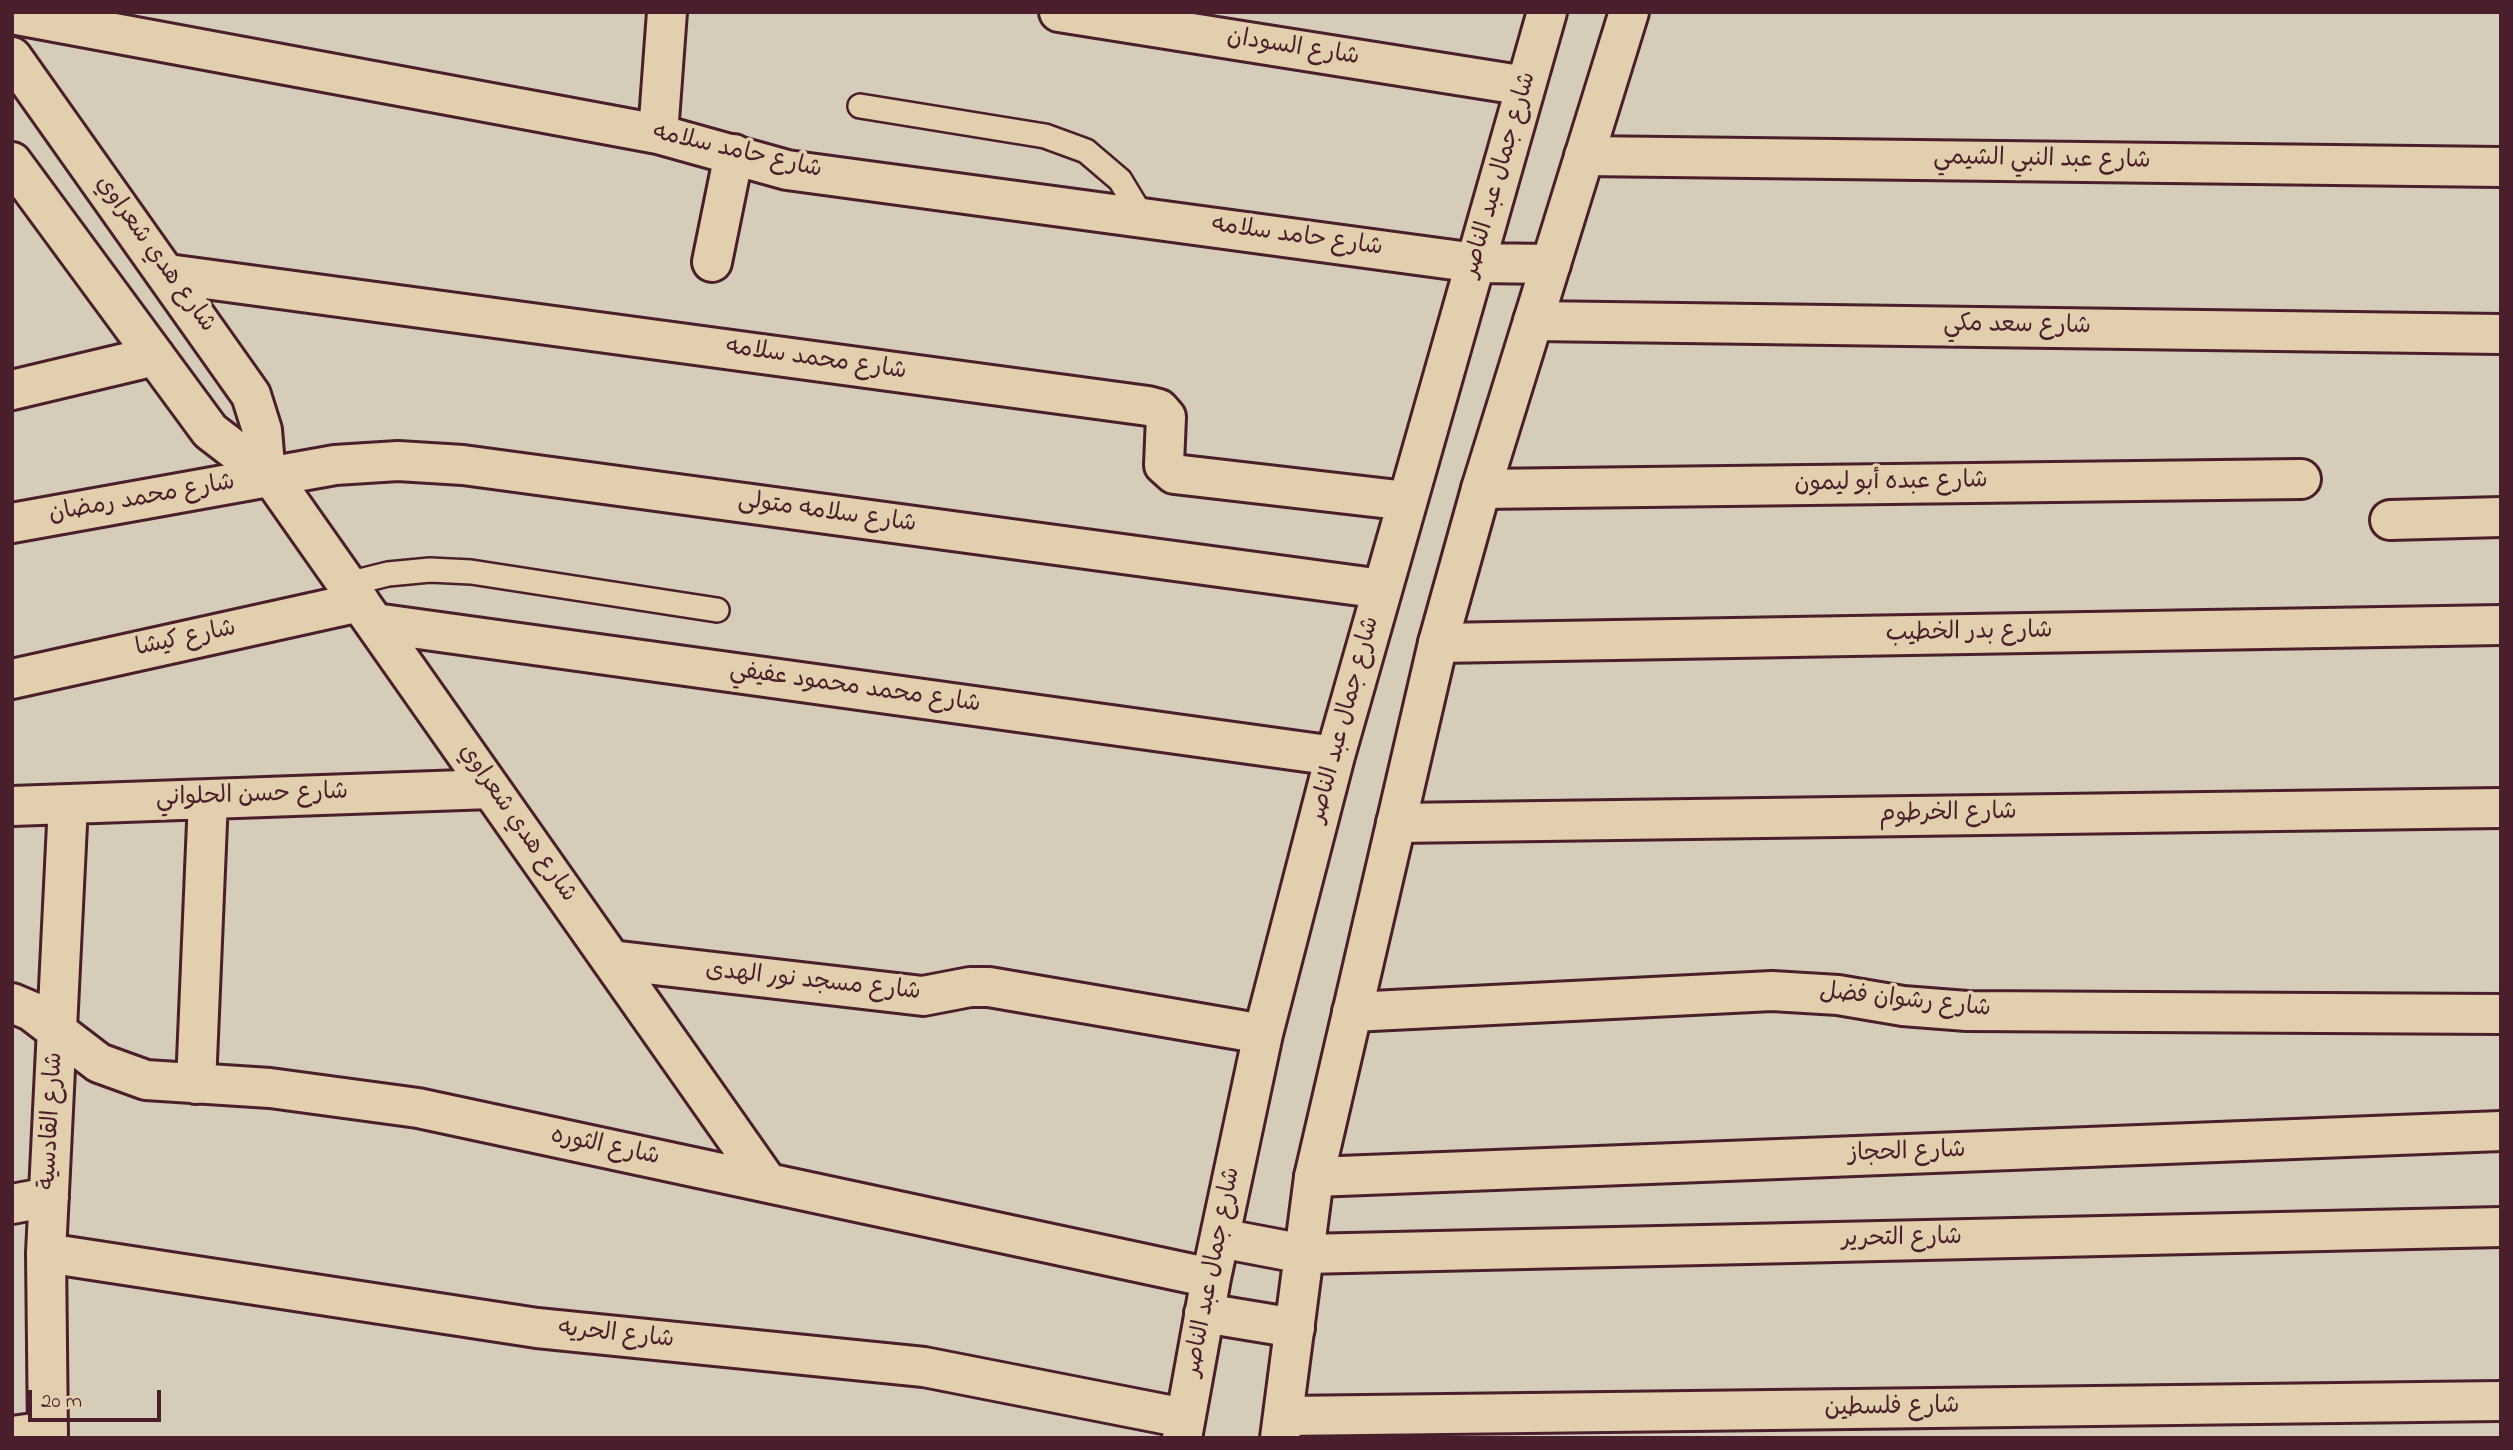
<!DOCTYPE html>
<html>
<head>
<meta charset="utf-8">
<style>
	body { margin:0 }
	#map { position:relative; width:2513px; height:1450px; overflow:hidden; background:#d6ccba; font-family:"Indie Flower",sans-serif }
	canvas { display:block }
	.frame { position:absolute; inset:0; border:14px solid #4a1f2b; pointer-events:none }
	.scale { position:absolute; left:28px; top:1390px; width:133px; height:32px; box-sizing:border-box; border:4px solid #4a1f2b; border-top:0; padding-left:9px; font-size:21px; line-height:24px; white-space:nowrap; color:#4a1f2b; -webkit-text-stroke:5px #e1cfad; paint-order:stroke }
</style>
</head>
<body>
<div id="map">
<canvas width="2513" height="1450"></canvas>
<div class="frame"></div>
<div class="scale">20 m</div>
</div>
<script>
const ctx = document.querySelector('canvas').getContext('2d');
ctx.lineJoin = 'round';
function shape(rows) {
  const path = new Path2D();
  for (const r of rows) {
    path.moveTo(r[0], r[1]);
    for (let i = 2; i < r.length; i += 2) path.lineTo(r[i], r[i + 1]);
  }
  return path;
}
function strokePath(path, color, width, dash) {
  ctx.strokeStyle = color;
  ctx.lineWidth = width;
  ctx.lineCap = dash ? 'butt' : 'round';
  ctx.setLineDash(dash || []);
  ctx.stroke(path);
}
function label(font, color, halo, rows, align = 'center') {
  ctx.font = font + ' "Indie Flower","Playpen Sans Arabic",sans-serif';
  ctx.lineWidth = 7;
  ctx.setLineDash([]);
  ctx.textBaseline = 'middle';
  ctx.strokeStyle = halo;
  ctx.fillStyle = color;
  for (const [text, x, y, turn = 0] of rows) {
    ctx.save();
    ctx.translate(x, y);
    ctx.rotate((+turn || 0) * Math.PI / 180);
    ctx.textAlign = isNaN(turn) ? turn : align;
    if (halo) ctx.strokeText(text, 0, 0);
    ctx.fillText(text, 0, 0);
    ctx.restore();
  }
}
const lane = shape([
	[860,106,1045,136,1086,151,1120,180,1143,218],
	[348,584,388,574,430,570,471,572,717,610]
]);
const street = shape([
	[1059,12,1526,86],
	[12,14,658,134,787,170,1476,263,1551,264],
	[12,57,251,395,262,430,265,465,271,476,767,1182],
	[658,134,667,12],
	[1584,156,2501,167],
	[12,162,210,431,236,451,265,465],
	[712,262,734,154],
	[168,274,1148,406,1159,409,1166,417,1164,465,1174,474,1407,501],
	[1533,321,2501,334],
	[12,390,155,356],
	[1481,489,2301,479],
	[2390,520,2501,517],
	[12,523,335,465,398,461,463,465,1382,589],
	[375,623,1335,756],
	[1438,643,2501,625],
	[12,679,360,602],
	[12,806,491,789],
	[1396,823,2501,808],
	[611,960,923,996,970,987,989,987,1263,1034],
	[12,1003,31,1011,99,1063,146,1080,270,1088,418,1108,1211,1278],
	[1352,1012,1772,991,1838,995,1903,1006,1967,1011,2501,1014],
	[196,1084,208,799],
	[1314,1177,2501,1131],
	[12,1204,49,1197],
	[1220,1238,1304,1254,2501,1227],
	[46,1253,537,1328,924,1367,1184,1418],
	[1204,1313,1295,1328],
	[1284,1416,2501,1401],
	[12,1436,48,1431],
	[48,1438,46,1253,68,804],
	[1182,1438,1211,1278,1263,1034,1335,756,1547,12]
]);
const secondary = shape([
	[1280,1438,1314,1177,1438,643,1481,489,1629,12]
]);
const streetNames = [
	["شارع السودان",1293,49,9],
	["شارع حامد سلامه",737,153,13],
	["شارع عبد النبي الشيمي",2042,161,1],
	["شارع جمال عبد الناصر",1501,175,-74],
	["شارع حامد سلامه",1297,238,8],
	["شارع هدي شعراوي",154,255,54],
	["شارع سعد مكي",2017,327,1],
	["شارع محمد سلامه",816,361,8],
	["شارع عبده أبو ليمون",1891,484,-1],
	["شارع محمد رمضان",142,500,-10],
	["شارع سلامه متولى",827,514,8],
	["شارع بدر الخطيب",1969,634,-1],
	["شارع كيشا",186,640,-12],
	["شارع محمد محمود عفيفي",855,689,8],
	["شارع جمال عبد الناصر",1346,720,-75],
	["شارع حسن الحلواني",252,797,-2],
	["شارع الخرطوم",1948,815,-1],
	["شارع هدي شعراوي",516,824,55],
	["شارع مسجد نور الهدى",813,983,6],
	["شارع رشوان فضل",1905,1002,6],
	["شارع القادسية",53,1121,-87],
	["شارع الثوره",605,1148,12],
	["شارع الحجاز",1907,1154,-2],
	["شارع التحرير",1902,1240,-1],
	["شارع جمال عبد الناصر",1214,1272,-79],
	["شارع الحريه",616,1336,6],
	["شارع فلسطين",1892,1409,-1]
];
strokePath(lane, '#4a1f2b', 28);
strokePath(street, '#4a1f2b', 44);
strokePath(secondary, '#4a1f2b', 44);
strokePath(lane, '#e1cfad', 23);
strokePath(street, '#e1cfad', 38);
strokePath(secondary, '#e1cfad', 38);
label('24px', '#4a1f2b', '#e1cfad', streetNames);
</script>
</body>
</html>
